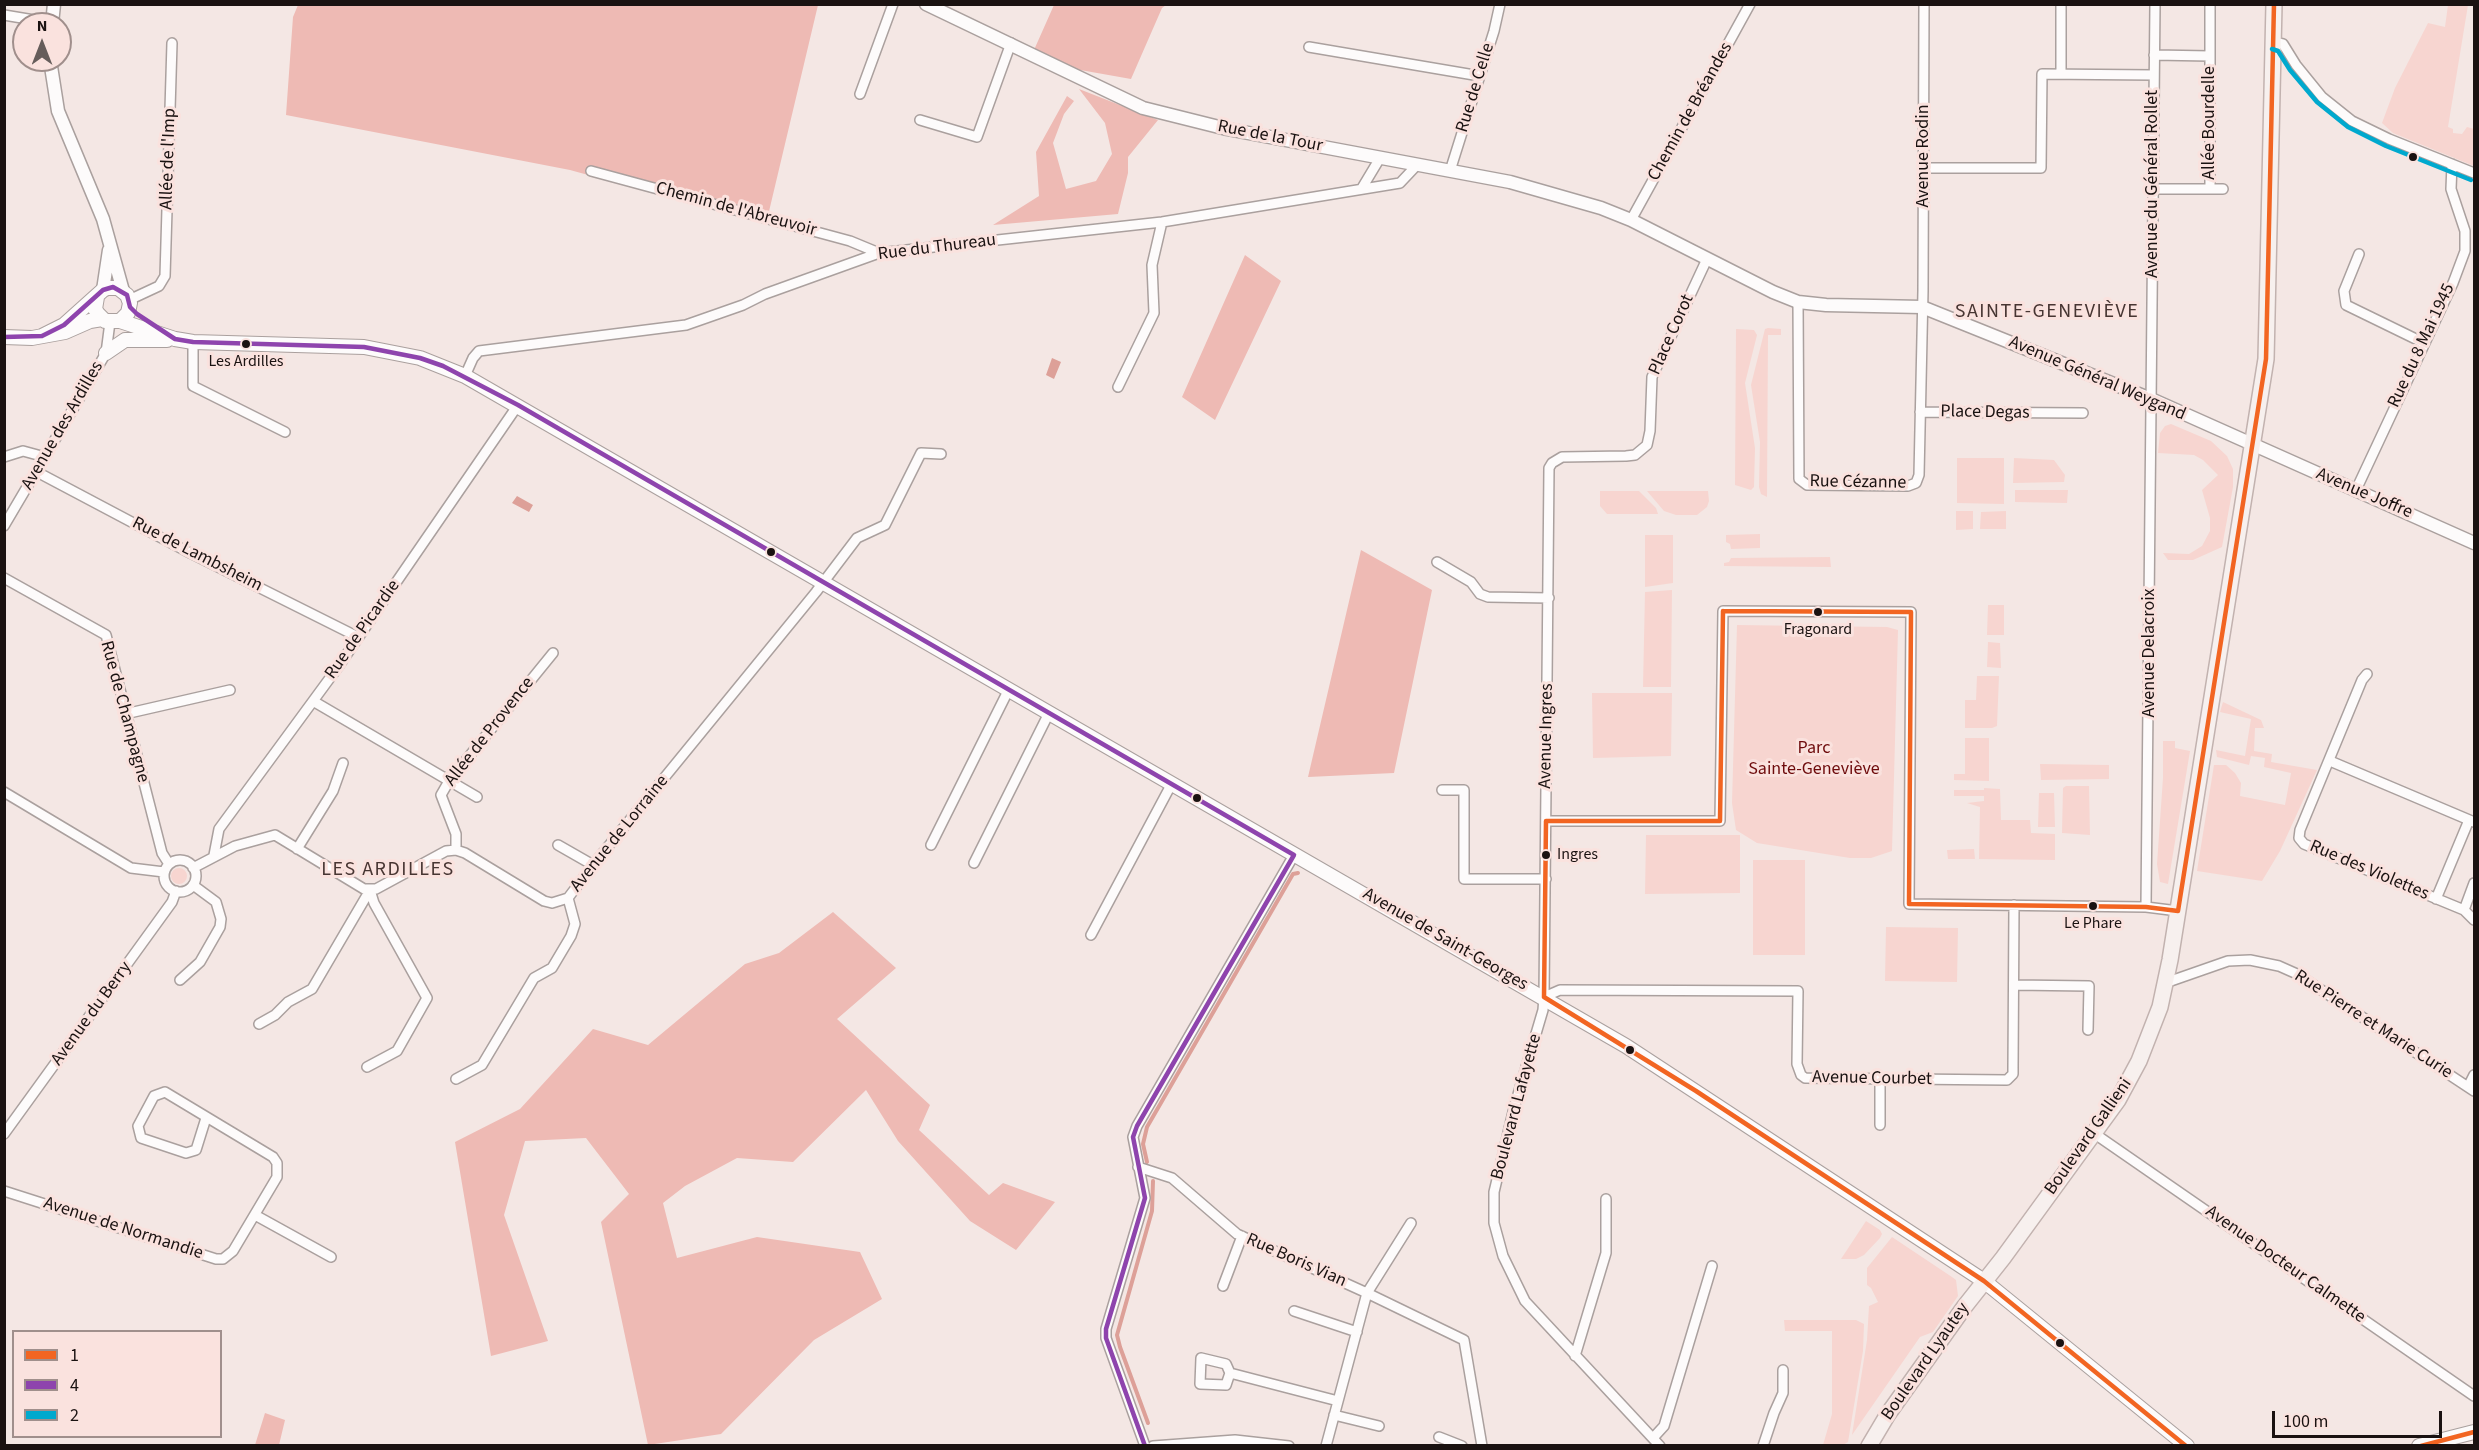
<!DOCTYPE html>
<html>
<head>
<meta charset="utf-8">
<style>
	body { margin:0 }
	#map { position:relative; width:2479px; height:1450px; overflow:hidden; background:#f4e7e4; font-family:"Source Sans 3",sans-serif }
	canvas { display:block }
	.frame { position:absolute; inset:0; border:6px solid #1a1211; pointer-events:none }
	.legend { position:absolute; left:12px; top:1330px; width:210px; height:108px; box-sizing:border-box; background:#fae2de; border:2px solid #a08f8c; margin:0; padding:8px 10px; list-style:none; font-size:18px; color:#1a1211 }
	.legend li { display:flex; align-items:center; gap:12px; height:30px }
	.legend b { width:30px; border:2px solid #a08f8c }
	.north { position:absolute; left:12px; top:12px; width:60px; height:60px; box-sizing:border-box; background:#fae2de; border:2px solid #a08f8c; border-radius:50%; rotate:0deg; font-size:16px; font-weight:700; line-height:24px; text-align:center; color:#1a1211 }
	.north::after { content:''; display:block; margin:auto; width:21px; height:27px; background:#665d5b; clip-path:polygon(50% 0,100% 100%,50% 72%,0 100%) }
	.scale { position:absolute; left:2272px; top:1411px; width:170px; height:27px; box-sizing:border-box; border:3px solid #1a1211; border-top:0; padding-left:8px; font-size:18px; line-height:21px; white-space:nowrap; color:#1a1211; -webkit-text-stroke:4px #fae2de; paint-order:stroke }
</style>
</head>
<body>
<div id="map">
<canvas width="2479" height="1450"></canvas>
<div class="frame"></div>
<ul class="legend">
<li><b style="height:8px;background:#f26522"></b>1</li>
<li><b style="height:8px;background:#8e44ad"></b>4</li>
<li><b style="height:8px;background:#00a9ce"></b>2</li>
</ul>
<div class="north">N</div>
<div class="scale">100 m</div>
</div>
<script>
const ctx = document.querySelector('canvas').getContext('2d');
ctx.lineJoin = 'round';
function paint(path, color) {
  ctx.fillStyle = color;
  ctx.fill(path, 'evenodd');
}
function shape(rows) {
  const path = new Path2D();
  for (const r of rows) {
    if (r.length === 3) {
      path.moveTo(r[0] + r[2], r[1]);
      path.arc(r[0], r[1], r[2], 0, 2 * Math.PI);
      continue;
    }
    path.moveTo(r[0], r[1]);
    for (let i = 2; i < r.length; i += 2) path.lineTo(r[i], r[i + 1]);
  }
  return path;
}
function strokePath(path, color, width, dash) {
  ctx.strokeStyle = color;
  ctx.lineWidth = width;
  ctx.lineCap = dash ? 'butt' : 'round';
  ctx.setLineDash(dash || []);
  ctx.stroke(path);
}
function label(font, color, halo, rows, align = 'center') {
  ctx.font = font + ' "Source Sans 3",sans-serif';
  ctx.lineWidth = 6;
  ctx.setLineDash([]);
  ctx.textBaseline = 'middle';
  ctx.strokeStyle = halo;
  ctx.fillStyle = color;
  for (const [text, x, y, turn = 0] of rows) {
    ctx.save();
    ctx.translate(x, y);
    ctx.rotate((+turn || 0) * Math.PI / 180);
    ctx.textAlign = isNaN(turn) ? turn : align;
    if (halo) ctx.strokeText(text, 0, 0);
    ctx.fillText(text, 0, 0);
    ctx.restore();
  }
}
const green = shape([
	[2448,5,2468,5,2448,127,2453,129,2453,133,2462,134,2467,127,2474,129,2474,166,2393,133,2382,123,2395,88,2428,23,2445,27],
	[1768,328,1781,329,1781,335,1768,335,1767,497,1761,494,1759,487,1760,442,1751,385,1765,329],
	[1736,329,1754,330,1757,335,1745,383,1755,448,1754,487,1751,490,1735,485],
	[2171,424,2211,441,2227,456,2233,469,2233,487,2222,547,2193,560,2168,560,2163,553,2189,554,2202,546,2210,531,2210,518,2202,490,2218,475,2203,460,2194,455,2158,453,2160,433,2165,426],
	[1957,458,2004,458,2004,504,1957,503],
	[2014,458,2054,460,2065,475,2064,482,2013,483],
	[2015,490,2068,490,2067,503,2015,502],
	[1600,491,1639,491,1656,508,1658,514,1607,514,1600,506],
	[1647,491,1708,491,1709,501,1707,507,1697,515,1676,515,1664,511],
	[1956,511,1973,511,1973,529,1956,530],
	[2006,511,2006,529,1980,529,1981,512],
	[1760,534,1760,548,1731,549,1730,544,1726,542,1726,535],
	[1645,535,1673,535,1673,583,1645,587],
	[1830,557,1831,567,1724,566,1724,563,1729,562,1731,558],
	[1672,590,1671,687,1643,687,1645,592],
	[1988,605,2004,605,2004,635,1987,635],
	[1737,625,1887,627,1898,630,1892,851,1871,858,1850,858,1757,843,1736,830,1732,803],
	[1988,642,2000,643,2001,668,1987,667],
	[1977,676,1999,676,1997,726,1992,728,1965,728,1965,700,1976,700],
	[1592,693,1672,693,1671,756,1593,758],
	[2223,702,2261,720,2264,728,2255,728,2254,751,2272,754,2271,762,2317,770,2280,851,2262,881,2197,871,2214,765,2226,765,2235,773,2241,783,2240,796,2285,805,2291,773,2264,767,2265,758,2251,756,2249,765,2217,757,2216,750,2245,756,2251,719,2220,712],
	[1965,738,1989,738,1989,781,1954,780,1954,774,1965,774],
	[2163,741,2175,741,2175,748,2190,751,2168,884,2160,882,2157,864,2163,778],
	[2040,764,2109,765,2109,779,2041,780],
	[2066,786,2089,786,2090,835,2062,833,2063,788],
	[1984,788,2000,789,2001,820,2030,820,2031,833,2055,834,2055,860,1979,859,1980,807,1967,803,1984,801,1984,796,1954,796,1954,790,1984,790],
	[2039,793,2054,793,2055,827,2038,827],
	[1646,835,1740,835,1740,893,1645,894],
	[1974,849,1975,859,1948,859,1947,850],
	[1753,860,1805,860,1805,955,1753,955],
	[179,876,8],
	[1886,927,1958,928,1957,982,1885,981],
	[1866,1221,1880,1230,1882,1234,1880,1238,1864,1255,1856,1259,1841,1259],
	[1892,1237,1952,1277,1956,1280,1958,1296,1933,1332,1920,1337,1852,1435,1867,1340,1869,1306,1878,1302,1871,1288,1867,1285,1867,1268],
	[1784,1320,1856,1320,1864,1324,1863,1351,1848,1442,1843,1445,1823,1445,1832,1414,1832,1331,1785,1331]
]);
const forest = shape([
	[298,5,818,5,766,224,570,170,286,115,293,17],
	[1054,5,1166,5,1162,8,1131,79,1069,68,1034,50],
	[1079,89,1158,120,1128,157,1128,173,1118,214,993,225,1039,196,1036,152,1067,96,1074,101,1064,114,1053,143,1066,189,1096,181,1112,154,1105,123],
	[1245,255,1281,281,1215,420,1182,397],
	[1361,550,1432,590,1394,773,1308,777],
	[833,912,896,968,837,1019,930,1105,919,1130,989,1195,1003,1183,1055,1202,1016,1250,970,1221,898,1141,866,1090,793,1162,737,1158,685,1186,663,1203,677,1258,757,1237,860,1252,882,1299,814,1340,721,1434,648,1445,601,1222,629,1194,586,1138,525,1141,504,1215,548,1341,491,1356,455,1142,520,1109,593,1029,648,1045,745,964,779,953],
	[265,1413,285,1420,279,1445,255,1445]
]);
const water = shape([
	[1052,358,1061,362,1054,379,1046,375],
	[517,496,533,505,529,512,512,503]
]);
const stream = shape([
	[1147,1162,1143,1144,1147,1127,1293,874,1298,873],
	[1148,1423,1120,1347,1117,1335,1152,1211,1153,1181]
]);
const minor = shape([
	[4,15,52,23],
	[2273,42,2283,44,2296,65,2322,97,2352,121,2389,139,2474,173],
	[1309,47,1480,76],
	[2154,55,2210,56],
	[2061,74,2061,4],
	[860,94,893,4],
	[920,120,977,137,1011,43],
	[1923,168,2041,168,2042,74,2154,75],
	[591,171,850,241,879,253],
	[1450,171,1494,31,1500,4],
	[1362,188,1380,158],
	[2153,189,2223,189],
	[2210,189,2210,4],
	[1631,220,1750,4],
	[2359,254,2344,291,2346,305,2424,343],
	[129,300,159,286,165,276,172,43],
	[1798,302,1799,479,1807,485,1908,486,1916,483,1919,475,1923,291,1924,4],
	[193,342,193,386,285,432],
	[465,376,473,358,479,351,686,325,743,305,765,294,879,253,1162,222,1400,183,1417,165],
	[1118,387,1154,313,1152,265,1162,222],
	[1920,412,2083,413],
	[4,457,23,451,45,457],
	[37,472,190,553,358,637],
	[2356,490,2453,283,2465,251,2465,231,2451,189,2452,164],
	[4,526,106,353,110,322],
	[1437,562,1471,582,1480,594,1488,597,1549,598],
	[4,578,106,635,162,853,169,864],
	[2367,674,2362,680,2300,830,2299,838,2304,844,2464,910,2474,920],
	[313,701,477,797],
	[125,714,230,690],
	[2330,761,2474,822],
	[1442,790,1464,790,1464,879,1546,879],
	[4,792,131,868,164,872],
	[1546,821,1720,821,1723,611,1911,612,1909,904,2146,907,2178,911],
	[558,845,593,865],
	[931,845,1009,689],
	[297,849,333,791,343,763],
	[456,850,456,834,441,795,449,781,553,653],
	[214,855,219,829,338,667,518,405],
	[180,876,16],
	[974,863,1049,713],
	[193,868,235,846,275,835,364,889,376,889,446,851,456,850,465,853,544,901,552,903,568,898,593,865,816,592,857,538,885,525,921,453,941,454],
	[2436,899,2469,820],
	[2146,907,2155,4],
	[2464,910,2474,883],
	[1091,935,1171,785],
	[180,980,200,962,220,927,221,919,216,902,193,885],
	[2165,983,2228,961,2250,960,2279,966,2297,974,2474,1091],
	[2014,985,2089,986,2088,1030],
	[1544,997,1560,990,1798,991,1797,1064,1801,1075,1805,1078,2007,1080,2013,1074,2013,1068,2014,905],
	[259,1024,275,1015,288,1002,312,989,370,890],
	[367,1067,397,1051,427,998,374,903,370,890],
	[456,1079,482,1065,534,978,552,968,571,936,575,924,568,898],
	[2468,1087,2474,1075],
	[1880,1125,1880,1080],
	[4,1134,172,902,176,891],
	[2095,1134,2474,1396],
	[1138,1167,1172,1178,1237,1234,1367,1293,1464,1340,1482,1446],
	[4,1191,216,1259,223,1259,233,1251,277,1177,277,1163,273,1157,165,1092,154,1096,138,1126,141,1138,186,1153,196,1150,206,1118],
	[255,1215,331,1257],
	[1223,1286,1242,1236],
	[1294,1311,1357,1332],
	[1575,1356,1606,1253,1606,1199],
	[1230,1373,1226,1385,1200,1384,1201,1358,1226,1364,1230,1373,1338,1401],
	[1334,1415,1379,1426],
	[1439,1437,1462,1446],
	[1653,1438,1664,1426,1712,1266],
	[1145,1446,1106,1338,1106,1329,1145,1198,1133,1137,1137,1126,1294,855],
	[1153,1446,1235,1440,1289,1446],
	[1326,1446,1367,1293,1411,1223],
	[1660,1446,1525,1301,1503,1256,1494,1223,1494,1192,1514,1108,1543,1010,1544,997,1549,468,1552,463,1562,457,1626,456,1635,455,1647,445,1650,431,1652,377,1707,259],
	[1763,1446,1774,1413,1783,1393,1783,1370]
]);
const tertiary = shape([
	[926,4,1143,108,1227,129,1510,182,1601,208,1631,220,1773,292,1798,302,1826,305,1922,307,2151,399,2474,543],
	[52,24,54,4],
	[50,60,58,111,103,219,123,291],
	[103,290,109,250]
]);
const secondary = shape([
	[120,321,175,339,193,342,364,347,420,358,465,376,1626,1046,1984,1281,2187,1446],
	[42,336,64,325,103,290,107,288,118,288,127,295,130,303,128,313,120,321,105,321,98,314,95,309,97,297],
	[4,337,32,338,65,332,90,321,102,319],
	[106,353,125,340,167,340],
	[2419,1446,2474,1432]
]);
const primary = shape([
	[1869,1446,1888,1414,1965,1306,2003,1258,2118,1100,2139,1061,2160,1007,2170,960,2266,359,2274,4]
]);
const bus1 = shape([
	[1723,611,1911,612,1909,904,2146,907,2178,911],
	[1546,821,1720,821,1723,611],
	[2178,911,2266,359,2274,4],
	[1544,997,1696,1091,1984,1281,2186,1446],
	[1544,997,1546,821],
	[2421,1446,2474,1432]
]);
const bus2 = shape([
	[4,337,42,336,64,325,103,290,113,287,127,295,130,307,137,314,175,339,193,342,364,347,420,358,443,366,518,405,1294,855],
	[1145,1446,1106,1338,1106,1329,1145,1198,1133,1137,1137,1126,1294,855]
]);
const bus3 = shape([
	[2272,49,2278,51,2290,70,2317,102,2348,127,2386,146,2471,180]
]);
const markers = [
	[2413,157,5,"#1a1211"],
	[246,344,5,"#1a1211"],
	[771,552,5,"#1a1211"],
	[1818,612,5,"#1a1211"],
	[1197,798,5,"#1a1211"],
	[1546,855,5,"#1a1211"],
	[2093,906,5,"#1a1211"],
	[1630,1050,5,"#1a1211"],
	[2060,1343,5,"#1a1211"]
];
const busNames = [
	["Les Ardilles",246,362],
	["Fragonard",1818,630],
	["Ingres",1557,855,"left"],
	["Le Phare",2093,924]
];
const streetNames = [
	["Rue de Celle",1476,88,-73],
	["Chemin de Bréandes",1691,112,-61],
	["Allée Bourdelle",2210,123,-90],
	["Rue de la Tour",1270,137,11],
	["Avenue Rodin",1924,156,-90],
	["Allée de l'Imp",169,159,-88],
	["Avenue du Général Rollet",2153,184,-90],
	["Chemin de l'Abreuvoir",736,210,15],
	["Rue du Thureau",937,248,-7],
	["Place Corot",1672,335,-66],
	["Rue du 8 Mai 1945",2422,346,-65],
	["Avenue Général Weygand",2097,379,23],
	["Place Degas",1985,413,1],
	["Avenue des Ardilles",63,426,-60],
	["Rue Cézanne",1858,483,1],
	["Avenue Joffre",2364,494,23],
	["Rue de Lambsheim",197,555,27],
	["Rue de Picardie",363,630,-55],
	["Avenue Delacroix",2150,653,-90],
	["Rue de Champagne",124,712,75],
	["Allée de Provence",490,732,-52],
	["Avenue Ingres",1547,736,-89],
	["Avenue de Lorraine",620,834,-51],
	["Rue des Violettes",2369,871,23],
	["Avenue de Saint-Georges",1445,940,30],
	["Avenue du Berry",92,1014,-54],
	["Rue Pierre et Marie Curie",2373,1025,33],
	["Avenue Courbet",1872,1079,1],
	["Boulevard Lafayette",1517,1107,-75],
	["Boulevard Gallieni",2089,1137,-55],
	["Avenue de Normandie",123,1229,18],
	["Rue Boris Vian",1296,1261,24],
	["Avenue Docteur Calmette",2285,1265,35],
	["Boulevard Lyautey",1926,1362,-55]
];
const parkNames = [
	["Parc",1814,749],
	["Sainte-Geneviève",1814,770]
];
const neighbourhoodNames = [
	["SAINTE-GENEVIÈVE",2047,313],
	["LES ARDILLES",388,871]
];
paint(green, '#f7d5d0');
paint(forest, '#eebab4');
paint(water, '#dda098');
strokePath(stream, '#dda098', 4);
strokePath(minor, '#aaa09e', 12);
strokePath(tertiary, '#aaa09e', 15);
strokePath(secondary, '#aaa09e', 16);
strokePath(primary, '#c2b2af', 18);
strokePath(minor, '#fdfbfb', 9);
strokePath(tertiary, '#fdfbfb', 12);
strokePath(secondary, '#fdfbfb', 14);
strokePath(primary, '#f7f0ee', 15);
strokePath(bus1, '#f26522', 4.5);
strokePath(bus2, '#8e44ad', 4.5);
strokePath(bus3, '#00a9ce', 4.5);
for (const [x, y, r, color] of markers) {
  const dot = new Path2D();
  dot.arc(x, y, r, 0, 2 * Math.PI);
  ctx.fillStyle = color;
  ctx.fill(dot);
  strokePath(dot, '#fae2de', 2);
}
label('16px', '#1a1211', '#fae2de', busNames);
label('18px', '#1a1211', '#fae2de', streetNames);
label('18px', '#6e0b0c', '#fae2de', parkNames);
ctx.letterSpacing = '1.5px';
label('20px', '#473532', '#fae2de', neighbourhoodNames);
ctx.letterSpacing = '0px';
</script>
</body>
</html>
